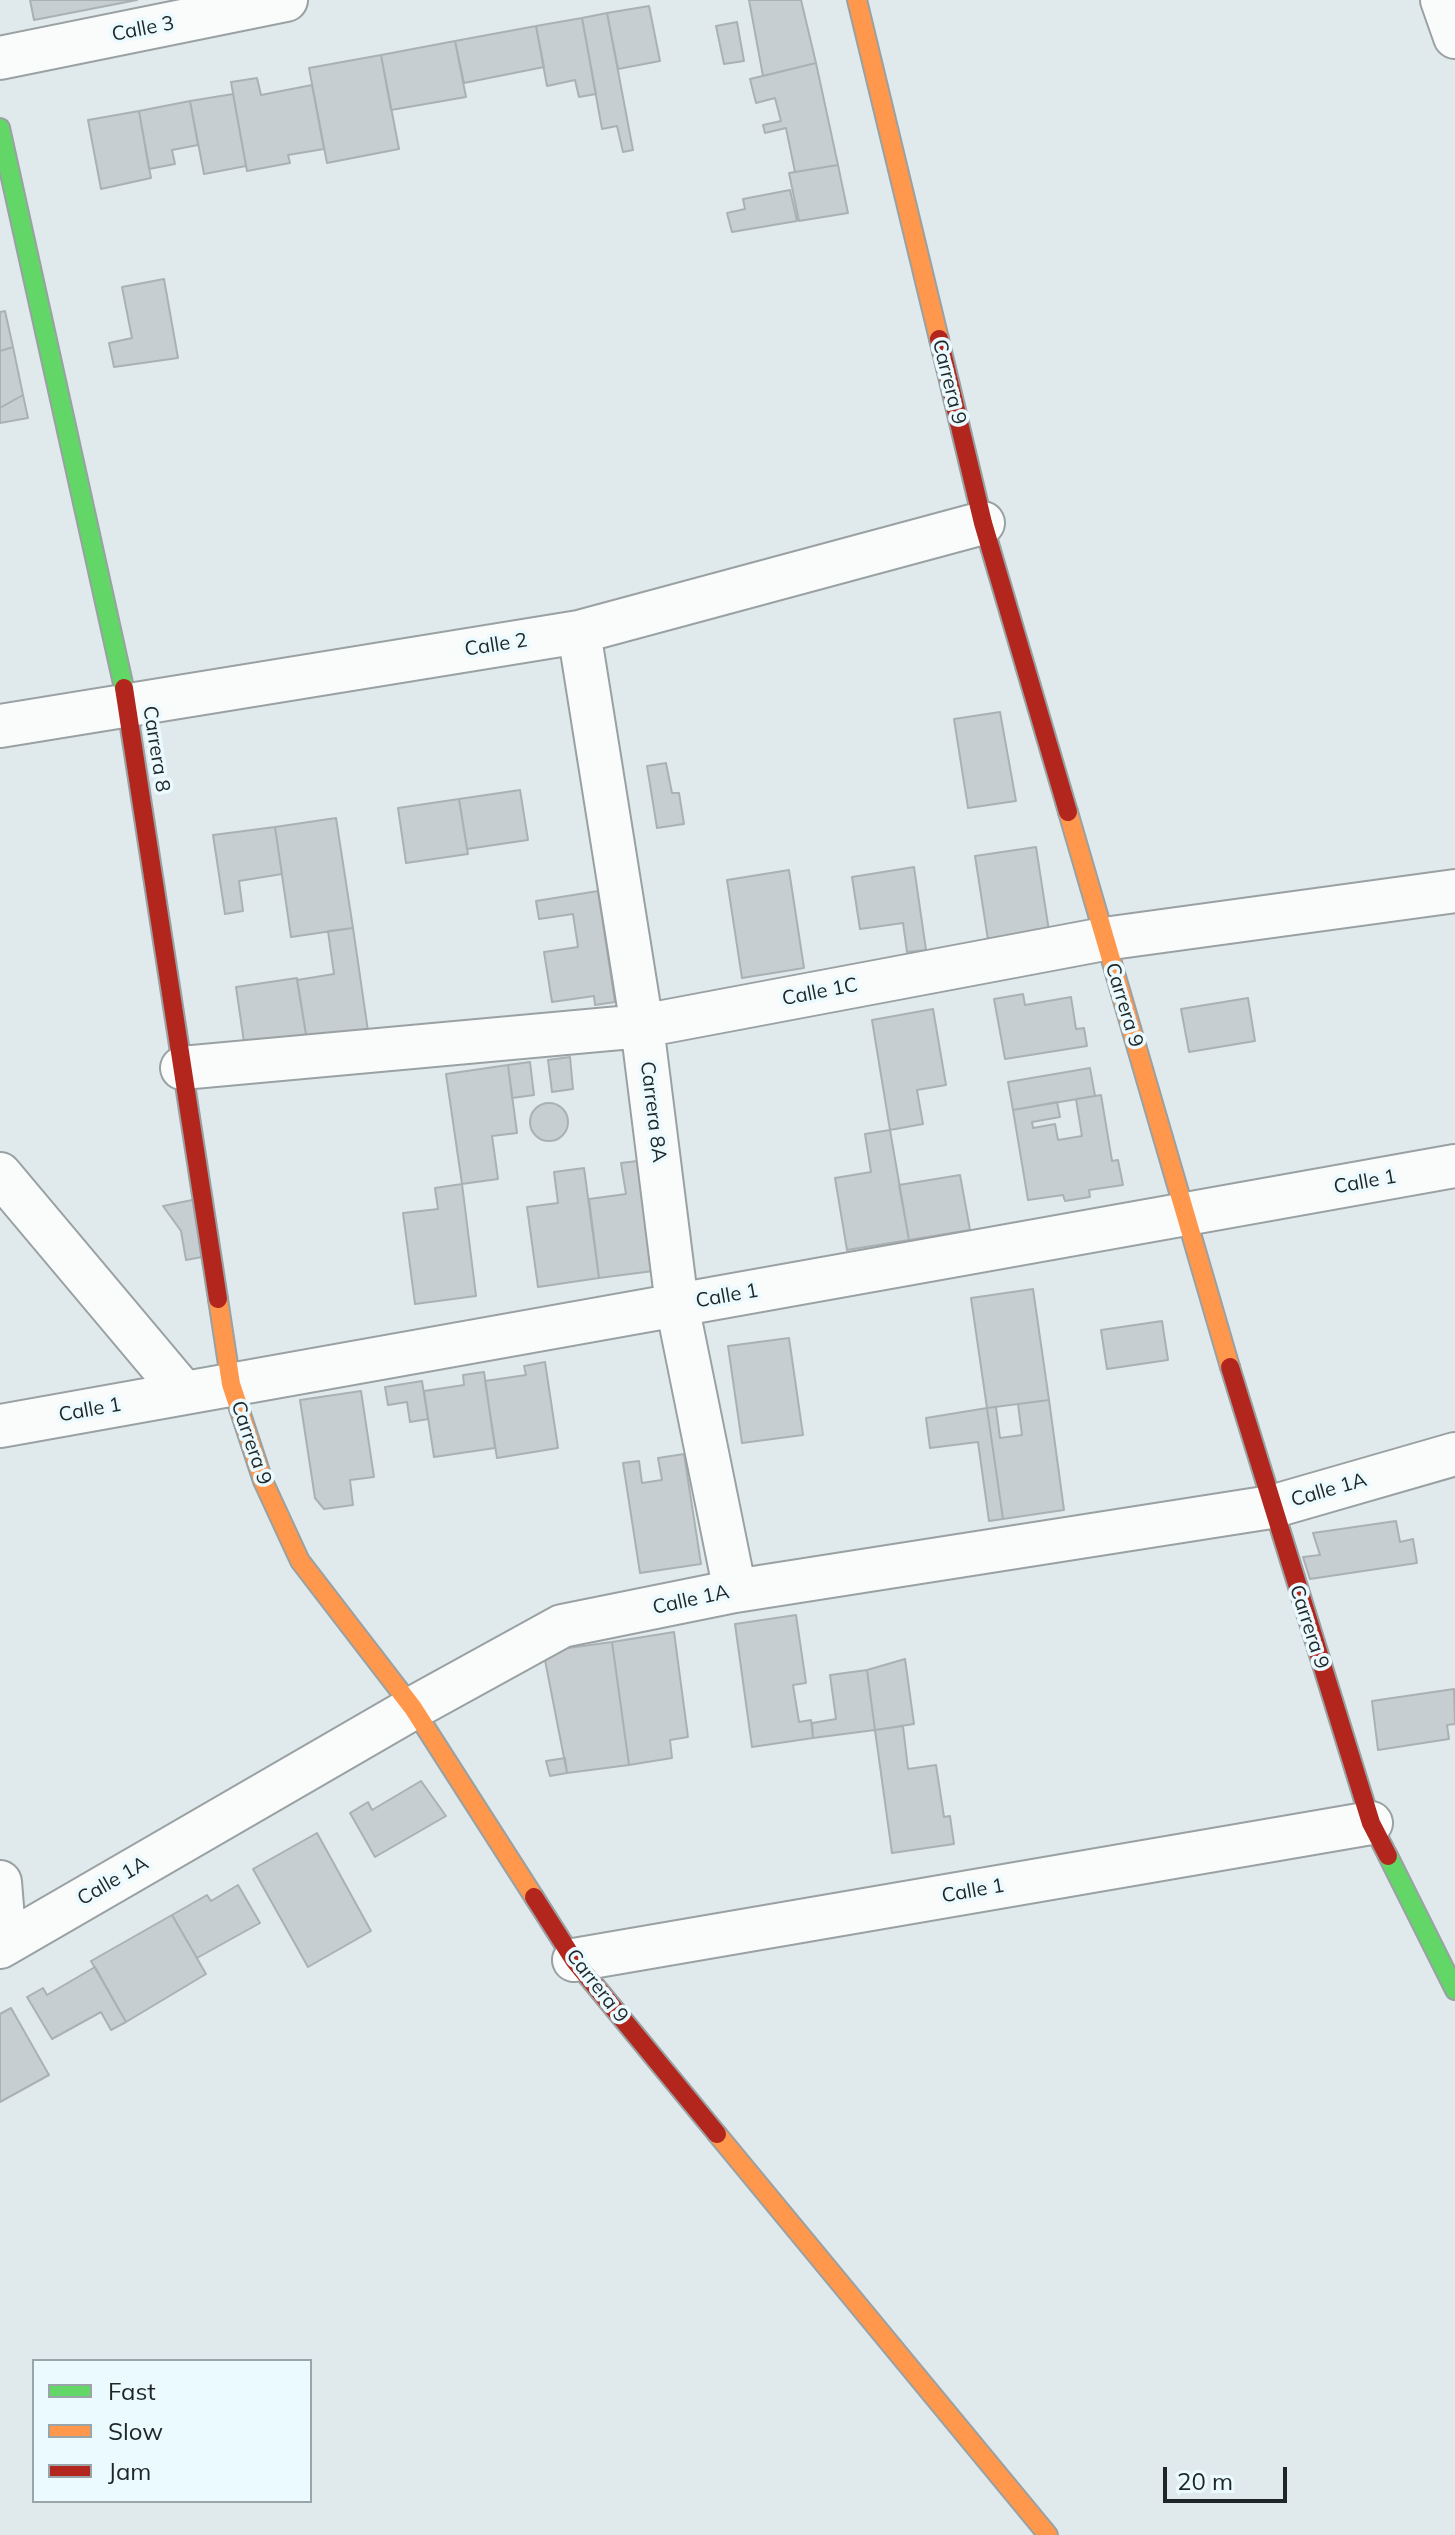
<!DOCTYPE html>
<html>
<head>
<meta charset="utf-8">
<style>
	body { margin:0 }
	#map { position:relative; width:1455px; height:2535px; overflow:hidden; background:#e0eaed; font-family:Mulish,sans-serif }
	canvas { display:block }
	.legend { position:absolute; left:32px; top:2359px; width:280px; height:144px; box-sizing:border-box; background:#ebfafe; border:2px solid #99a5a8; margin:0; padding:10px 14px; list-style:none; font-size:24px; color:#1f2628 }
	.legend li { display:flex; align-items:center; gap:16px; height:40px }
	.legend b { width:40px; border:2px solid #99a5a8 }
	.scale { position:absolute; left:1163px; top:2467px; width:124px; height:36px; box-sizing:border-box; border:4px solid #1f2628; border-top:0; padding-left:10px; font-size:24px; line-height:28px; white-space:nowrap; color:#1f2628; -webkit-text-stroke:6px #ebfafe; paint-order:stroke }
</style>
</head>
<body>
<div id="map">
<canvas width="1455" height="2535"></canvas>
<ul class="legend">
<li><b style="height:10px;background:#63d668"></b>Fast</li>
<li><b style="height:10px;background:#ff974d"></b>Slow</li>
<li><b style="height:10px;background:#b3261e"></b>Jam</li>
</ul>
<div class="scale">20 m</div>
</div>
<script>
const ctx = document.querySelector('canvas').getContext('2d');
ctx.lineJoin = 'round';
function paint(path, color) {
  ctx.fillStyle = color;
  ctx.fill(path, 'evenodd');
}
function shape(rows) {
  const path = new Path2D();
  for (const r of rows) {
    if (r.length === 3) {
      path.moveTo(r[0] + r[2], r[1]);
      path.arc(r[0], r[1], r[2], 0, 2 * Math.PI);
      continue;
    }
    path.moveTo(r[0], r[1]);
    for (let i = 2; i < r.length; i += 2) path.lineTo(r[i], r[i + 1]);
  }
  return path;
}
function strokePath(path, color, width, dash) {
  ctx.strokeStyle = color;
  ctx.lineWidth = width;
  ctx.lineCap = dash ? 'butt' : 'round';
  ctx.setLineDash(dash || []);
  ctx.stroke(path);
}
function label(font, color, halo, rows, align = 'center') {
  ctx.font = font + ' Mulish,sans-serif';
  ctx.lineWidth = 7;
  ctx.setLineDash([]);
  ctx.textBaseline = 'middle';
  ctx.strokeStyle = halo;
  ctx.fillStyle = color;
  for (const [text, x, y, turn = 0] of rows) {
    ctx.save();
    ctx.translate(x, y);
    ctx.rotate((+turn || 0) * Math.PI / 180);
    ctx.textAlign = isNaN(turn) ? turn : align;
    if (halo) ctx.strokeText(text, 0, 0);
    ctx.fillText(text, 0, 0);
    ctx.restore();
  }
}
const building = shape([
	[30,0,137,0,34,20,30,0],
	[749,0,801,0,816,63,763,76,749,0],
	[649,6,660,61,618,69,607,13,649,6],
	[607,13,633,150,623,152,617,126,602,129,582,18,607,13],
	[582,18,596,94,579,97,575,80,547,86,536,26,582,18],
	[737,22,744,61,724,64,716,26,737,22],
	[536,26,544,67,464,83,455,41,536,26],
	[455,41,466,97,391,110,381,55,455,41],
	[381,55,399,149,327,163,309,68,381,55],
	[816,63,838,165,795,172,786,128,765,133,763,125,781,121,775,98,756,103,750,79,816,63],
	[257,78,261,95,312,85,324,149,288,155,290,163,247,171,231,82,257,78],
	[233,94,246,166,204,174,190,101,233,94],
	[190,101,198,145,172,150,175,164,149,169,139,111,190,101],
	[139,111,151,178,101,189,88,120,139,111],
	[838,165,848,213,799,221,789,173,838,165],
	[790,190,797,221,732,232,727,213,745,209,743,199,790,190],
	[164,279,178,358,114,367,109,343,132,338,122,287,164,279],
	[5,311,13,347,0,351,0,312,5,311],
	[13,347,23,395,0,408,0,351,13,347],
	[23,395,28,418,0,423,0,408,23,395],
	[1000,712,1016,801,968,808,954,719,1000,712],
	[666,763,672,793,679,793,684,824,657,828,647,766,666,763],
	[520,790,528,840,467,849,459,799,520,790],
	[459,799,468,854,406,863,398,808,459,799],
	[336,818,353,928,291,937,275,827,336,818],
	[275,827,282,874,239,881,243,911,225,914,213,835,275,827],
	[1036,847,1049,931,988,940,975,856,1036,847],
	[914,867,926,950,907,952,903,923,860,929,852,877,914,867],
	[789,870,804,968,742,978,727,880,789,870],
	[598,891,615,1002,595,1005,594,996,552,1002,544,952,578,947,573,914,539,919,536,901,598,891],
	[353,928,369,1038,308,1047,297,980,334,974,328,931,353,928],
	[297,978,308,1047,246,1056,236,987,297,978],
	[1023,994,1025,1005,1071,997,1076,1029,1084,1028,1087,1046,1005,1059,994,999,1023,994],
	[1248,998,1255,1041,1189,1052,1181,1009,1248,998],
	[933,1009,946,1085,917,1090,923,1124,890,1130,872,1020,933,1009],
	[570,1057,573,1089,552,1092,548,1060,570,1057],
	[530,1062,534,1095,512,1098,508,1065,530,1062],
	[508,1065,517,1133,492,1136,498,1179,462,1184,446,1074,508,1065],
	[1090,1068,1095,1096,1013,1110,1008,1082,1090,1068],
	[1101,1095,1112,1161,1118,1160,1123,1185,1089,1190,1090,1197,1065,1201,1063,1195,1028,1200,1013,1110,1057,1102,1060,1117,1032,1122,1033,1128,1055,1124,1058,1140,1082,1136,1076,1099,1101,1095],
	[549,1122,19],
	[890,1130,909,1240,847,1250,835,1178,871,1172,865,1134,890,1130],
	[646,1160,661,1270,599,1278,589,1199,626,1194,621,1163,646,1160],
	[584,1168,599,1278,538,1287,527,1207,558,1203,554,1172,584,1168],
	[960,1175,970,1230,909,1240,899,1185,960,1175],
	[462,1184,476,1296,415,1304,403,1213,438,1209,435,1188,462,1184],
	[197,1199,208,1256,186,1260,181,1231,163,1206,197,1199],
	[1033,1289,1049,1400,987,1408,971,1298,1033,1289],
	[1162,1321,1168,1360,1107,1369,1101,1330,1162,1321],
	[789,1338,803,1435,742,1443,728,1346,789,1338],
	[545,1362,558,1448,497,1458,485,1381,526,1375,524,1366,545,1362],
	[484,1372,495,1448,434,1457,424,1391,464,1385,463,1375,484,1372],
	[422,1381,428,1419,410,1422,407,1402,388,1405,385,1387,422,1381],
	[361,1391,374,1477,350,1480,353,1505,324,1509,315,1498,300,1400,361,1391],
	[1049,1400,1064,1510,1003,1519,987,1408,996,1407,1000,1438,1022,1435,1018,1404,1049,1400],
	[987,1408,1003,1519,989,1521,978,1442,930,1448,926,1418,987,1408],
	[684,1454,701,1564,640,1573,623,1463,639,1461,642,1483,662,1480,658,1458,684,1454],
	[1396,1521,1400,1542,1413,1539,1417,1563,1310,1579,1303,1557,1320,1555,1313,1533,1396,1521],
	[796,1615,806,1683,793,1685,799,1722,811,1720,813,1738,752,1747,735,1624,796,1615],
	[674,1632,688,1737,670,1740,672,1758,629,1765,612,1642,674,1632],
	[612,1642,629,1765,567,1773,544,1655,554,1650,612,1642],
	[905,1659,914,1724,875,1730,867,1670,905,1659],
	[867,1670,875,1730,813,1738,812,1723,836,1719,830,1675,867,1670],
	[1454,1689,1455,1724,1447,1725,1449,1739,1378,1750,1372,1701,1454,1689],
	[903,1726,908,1769,936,1765,944,1817,950,1816,954,1844,892,1853,875,1730,903,1726],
	[565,1758,567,1773,550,1776,546,1761,565,1758],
	[421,1781,446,1816,375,1857,350,1813,368,1802,372,1810,421,1781],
	[317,1833,371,1931,308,1967,253,1869,317,1833],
	[238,1885,260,1923,197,1958,172,1915,207,1895,211,1901,238,1885],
	[172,1915,206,1974,126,2022,91,1961,172,1915],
	[95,1967,126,2022,111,2030,101,2012,52,2039,27,1997,43,1988,47,1995,95,1967],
	[11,2008,49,2075,0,2102,0,2014,11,2008]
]);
const street = shape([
	[1442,0,1455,37],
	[0,58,286,0],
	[579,632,642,1026,677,1305,735,1591],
	[0,726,579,632,983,523],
	[182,1068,642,1026,1104,939,1455,891],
	[0,1174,184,1393],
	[0,1426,1455,1166],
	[0,1882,5,1944],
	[0,1947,413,1708,562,1626,735,1591,1271,1507,1455,1454],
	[574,1960,1371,1823]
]);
const fast = shape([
	[0,128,124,688],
	[1388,1856,1455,1990]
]);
const slow = shape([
	[857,0,939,339],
	[1068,812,1230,1367],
	[218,1299,231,1384,263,1481,300,1561,413,1708,534,1897],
	[717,2134,1048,2535]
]);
const jam = shape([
	[939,339,983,523,1068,812],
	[124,688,218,1299],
	[1230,1367,1371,1823,1388,1856],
	[534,1897,574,1960,717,2134]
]);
const streetNames = [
	["Calle 3",143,29,-11],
	["Carrera 9",949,382,76],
	["Calle 2",496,645,-9],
	["Carrera 8",156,749,81],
	["Calle 1C",820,992,-11],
	["Carrera 9",1124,1005,73],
	["Carrera 8A",653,1112,83],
	["Calle 1",1365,1182,-10],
	["Calle 1",727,1296,-10],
	["Calle 1",90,1410,-10],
	["Carrera 9",251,1443,71],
	["Calle 1A",1329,1490,-16],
	["Calle 1A",691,1600,-12],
	["Carrera 9",1309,1627,72],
	["Calle 1A",113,1881,-30],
	["Calle 1",973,1891,-10],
	["Carrera 9",597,1986,52]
];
paint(building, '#c6ced1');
strokePath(building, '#aab1b4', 2);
strokePath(street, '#9aa1a3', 46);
strokePath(fast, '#9aa1a3', 22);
strokePath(slow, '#9aa1a3', 22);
strokePath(jam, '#9aa1a3', 22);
strokePath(street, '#fafcfc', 42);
strokePath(fast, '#63d668', 18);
strokePath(slow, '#ff974d', 18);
strokePath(jam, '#b3261e', 18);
label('20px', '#1f2628', '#ebfafe', streetNames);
</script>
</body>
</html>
